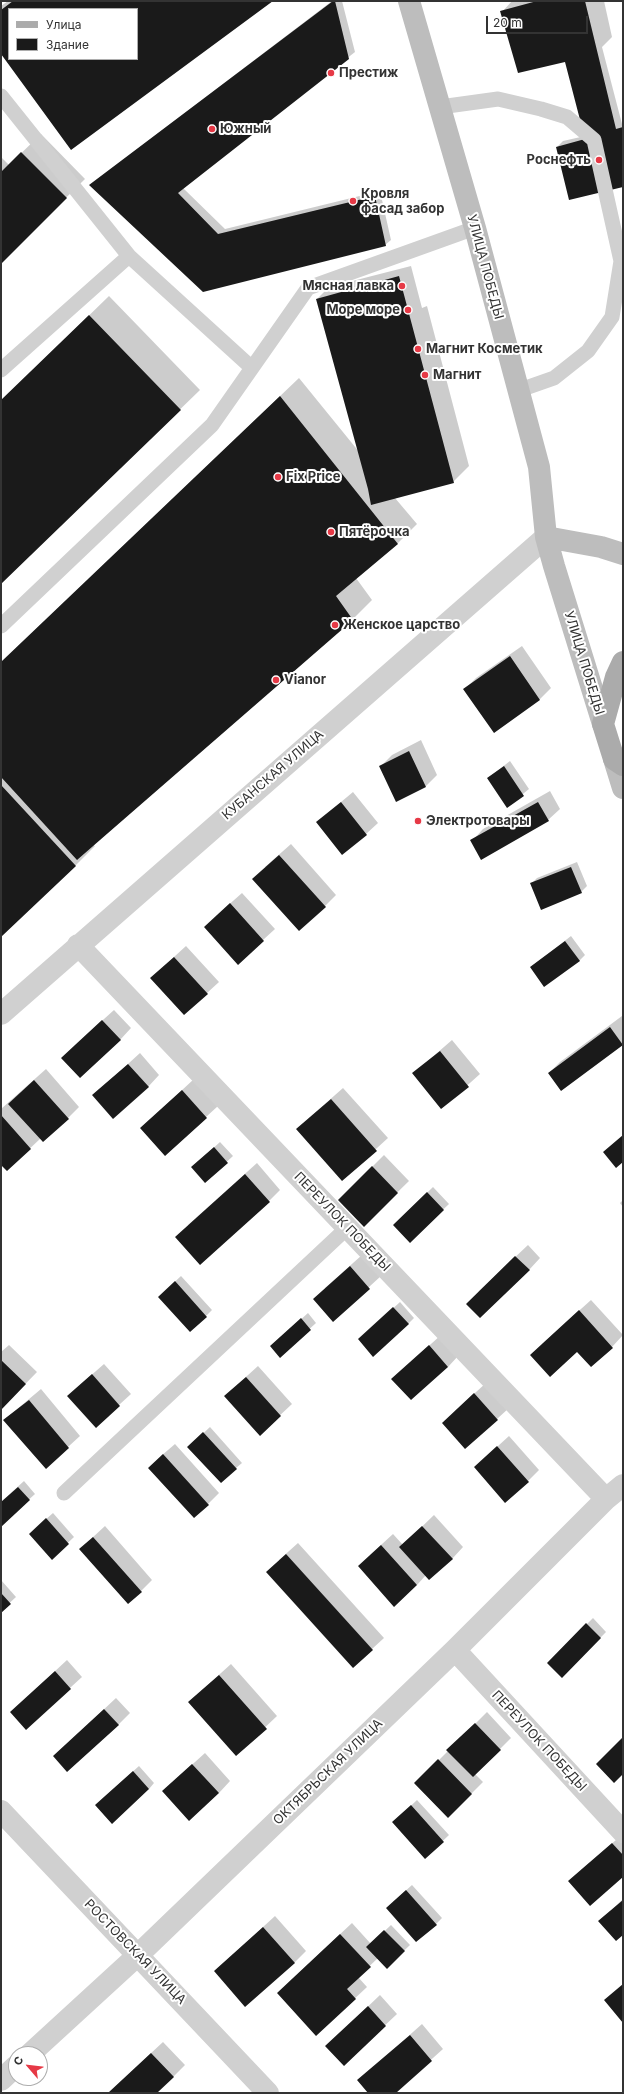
<!DOCTYPE html>
<html>
<head>
<meta charset="utf-8">
<style>
	body { margin:0 }
	#map { position:relative; width:624px; height:2094px; overflow:hidden; background:#fff; font-family:Inter,sans-serif }
	canvas { display:block }
	.frame { position:absolute; inset:0; border:2px solid #333; pointer-events:none }
	.legend { position:absolute; left:8px; top:8px; width:130px; height:52px; box-sizing:border-box; background:#fff; border:1px solid #adadad; margin:0; padding:5px 7px; list-style:none; font-size:12px; color:#333 }
	.legend li { display:flex; align-items:center; gap:8px; height:20px }
	.legend b { width:20px; border:1px solid #adadad }
	.north { position:absolute; left:8px; top:2046px; width:40px; height:40px; box-sizing:border-box; background:#fff; border:1px solid #adadad; border-radius:50%; rotate:298deg; font-size:11px; font-weight:700; line-height:16px; text-align:center; color:#333 }
	.north::after { content:''; display:block; margin:auto; width:14px; height:18px; background:#e63946; clip-path:polygon(50% 0,100% 100%,50% 72%,0 100%) }
	.scale { position:absolute; left:486px; top:16px; width:102px; height:18px; box-sizing:border-box; border:2px solid #333; border-top:0; padding-left:5px; font-size:12px; line-height:14px; white-space:nowrap; color:#333; -webkit-text-stroke:3px #fff; paint-order:stroke }
</style>
</head>
<body>
<div id="map">
<canvas width="624" height="2094"></canvas>
<div class="frame"></div>
<ul class="legend">
<li><b style="height:5px;background:#ababab"></b>Улица</li>
<li><b style="height:11px;background:#1a1a1a"></b>Здание</li>
</ul>
<div class="north">С</div>
<div class="scale">20 m</div>
</div>
<script>
const ctx = document.querySelector('canvas').getContext('2d');
ctx.lineJoin = 'round';
function paint(path, color) {
  ctx.fillStyle = color;
  ctx.fill(path, 'evenodd');
}
function shape(rows) {
  const path = new Path2D();
  for (const r of rows) {
    path.moveTo(r[0], r[1]);
    for (let i = 2; i < r.length; i += 2) path.lineTo(r[i], r[i + 1]);
  }
  return path;
}
function strokePath(path, color, width, dash) {
  ctx.strokeStyle = color;
  ctx.lineWidth = width;
  ctx.lineCap = dash ? 'butt' : 'round';
  ctx.setLineDash(dash || []);
  ctx.stroke(path);
}
function label(font, color, halo, rows, align = 'center') {
  ctx.font = font + ' Inter,sans-serif';
  ctx.lineWidth = 4;
  ctx.setLineDash([]);
  ctx.textBaseline = 'middle';
  ctx.strokeStyle = halo;
  ctx.fillStyle = color;
  for (const [text, x, y, turn = 0] of rows) {
    ctx.save();
    ctx.translate(x, y);
    ctx.rotate((+turn || 0) * Math.PI / 180);
    ctx.textAlign = isNaN(turn) ? turn : align;
    if (halo) ctx.strokeText(text, 0, 0);
    ctx.fillText(text, 0, 0);
    ctx.restore();
  }
}
const shadow = shape([
	[8,1,272,1,71,148,1,53,1,6],
	[9,9,137,9,137,59,9,59],
	[332,1,342,1,355,52,183,188,225,229,380,191,391,240,385,245,203,291,90,185],
	[512,1,604,1,612,37,602,47,622,124,623,123,623,186,557,147,563,141,585,136,566,62,502,12],
	[41,134,85,179,1,262,1,157,9,165],
	[411,266,422,308,427,306,469,466,453,482,395,498,417,524,398,543,356,578,372,600,353,619,93,845,95,846,76,865,1,935,1,662,299,378,360,453,317,299,329,287],
	[109,296,200,390,1,583,1,401],
	[522,646,551,688,540,699,494,732,465,689,476,678],
	[421,740,437,775,426,786,397,800,381,766,392,755],
	[510,761,529,789,508,806,488,778],
	[550,791,560,809,548,820,472,841,483,829],
	[353,792,378,823,366,834,317,822],
	[291,844,336,895,325,906,265,867],
	[577,862,587,886,581,892,531,884,537,878],
	[242,893,275,929,263,940,216,916],
	[571,936,585,955,579,961,531,967],
	[186,946,219,982,207,993,163,967],
	[114,1010,131,1028,120,1040,74,1046],
	[622,1016,623,1043,561,1090,549,1073,560,1062],
	[452,1040,480,1074,442,1108,414,1073],
	[140,1053,159,1075,148,1087,94,1095],
	[46,1069,79,1107,68,1118,41,1138,7,1170,1,1163,1,1109],
	[194,1079,218,1106,206,1117,141,1128],
	[343,1088,388,1138,342,1180,309,1118],
	[220,1142,233,1156,205,1182,198,1162],
	[384,1155,409,1181,364,1225,339,1200],
	[257,1163,280,1190,269,1201,188,1225],
	[433,1187,449,1204,410,1241,394,1225],
	[623,1200,623,1207,620,1203],
	[528,1245,540,1258,529,1270,478,1292],
	[362,1255,381,1276,333,1320,325,1288],
	[181,1276,212,1310,206,1316,165,1291],
	[591,1300,623,1335,612,1347,577,1350,542,1344],
	[400,1302,414,1318,408,1324,365,1334],
	[308,1313,316,1323,280,1356,277,1341],
	[441,1335,459,1355,448,1367,392,1379],
	[9,1345,37,1372,1,1409,1,1352],
	[104,1364,131,1394,96,1426,80,1385],
	[258,1366,292,1404,260,1434,237,1385],
	[486,1383,509,1408,497,1419,455,1411],
	[41,1389,80,1436,46,1467,4,1420],
	[210,1427,242,1463,236,1468,195,1441],
	[509,1436,539,1470,528,1481,487,1456],
	[175,1444,219,1493,208,1504,161,1456],
	[24,1481,35,1494,1,1525,1,1502],
	[53,1513,74,1537,52,1558,36,1528],
	[434,1515,463,1547,452,1559,426,1575,417,1585,370,1555,393,1534,403,1545],
	[105,1526,152,1580,141,1591,92,1538],
	[298,1543,384,1638,372,1649,279,1560],
	[1,1580,16,1597,1,1611],
	[593,1618,606,1632,562,1677,548,1663],
	[67,1660,82,1677,26,1728,11,1712],
	[231,1664,277,1716,236,1755,201,1691],
	[116,1698,130,1713,118,1725,54,1756],
	[487,1712,511,1738,475,1774,483,1782,448,1817,415,1784],
	[205,1753,230,1781,219,1793,175,1780],
	[139,1766,154,1783,149,1789,102,1799],
	[417,1800,449,1835,425,1858,399,1817],
	[623,1834,623,1876,581,1870],
	[412,1885,442,1918,436,1924,393,1902],
	[623,1899,623,1934,600,1921],
	[275,1916,306,1951,294,1963,215,1971],
	[352,1923,371,1944,391,1925,410,1945,387,1967,378,1958,358,1977,367,1987,316,2035,289,1982],
	[380,1995,397,2014,344,2064,338,2035],
	[422,2024,443,2049,394,2093,370,2093,359,2080],
	[163,2042,185,2065,173,2077,156,2093,108,2093]
]);
const building = shape([
	[13,1,273,1,71,150,1,54,1,10],
	[9,9,137,9,137,59,9,59],
	[333,1,335,1,349,59,178,193,218,234,375,196,386,246,203,292,89,185],
	[537,1,585,1,616,129,623,127,623,187,569,200,556,147,585,139,565,62,518,73,500,11],
	[21,152,67,198,1,264,1,172],
	[399,276,454,483,371,505,368,489,316,299],
	[89,315,181,410,1,584,1,400],
	[280,396,398,544,336,596,353,620,77,860,1,777,1,662],
	[510,656,540,700,494,733,463,689],
	[409,751,426,787,396,802,379,766],
	[504,766,524,796,507,808,487,778],
	[1,785,76,866,1,937],
	[341,802,367,835,342,855,316,822],
	[538,802,549,821,481,860,470,840],
	[279,855,326,907,299,931,252,879],
	[571,867,582,893,541,910,530,883],
	[230,903,264,941,238,965,204,927],
	[565,941,580,961,544,987,530,967],
	[174,957,208,994,184,1015,150,978],
	[102,1020,121,1040,80,1078,61,1058],
	[610,1027,623,1045,561,1091,548,1073],
	[440,1051,469,1087,441,1109,412,1073],
	[128,1064,149,1087,113,1119,92,1095],
	[34,1080,69,1119,43,1142,8,1104],
	[182,1090,207,1118,165,1156,140,1128],
	[331,1099,377,1151,342,1181,296,1129],
	[1,1115,31,1149,7,1171,1,1165],
	[623,1135,623,1162,616,1168,603,1152],
	[214,1147,228,1163,205,1183,191,1167],
	[372,1166,398,1193,364,1227,338,1200],
	[245,1174,270,1202,200,1265,175,1237],
	[427,1192,444,1210,410,1243,393,1225],
	[515,1256,530,1270,480,1318,466,1304],
	[350,1266,370,1289,333,1322,313,1299],
	[175,1281,207,1317,190,1332,158,1297],
	[393,1307,409,1324,373,1357,358,1339],
	[579,1310,613,1348,591,1367,577,1352,550,1377,530,1355],
	[301,1318,311,1330,280,1358,270,1346],
	[429,1345,448,1367,411,1400,391,1379],
	[1,1360,26,1384,1,1410],
	[92,1374,120,1406,96,1428,67,1396],
	[246,1377,281,1416,260,1436,224,1396],
	[474,1393,498,1420,465,1449,442,1423],
	[29,1400,69,1448,46,1469,3,1420],
	[203,1432,237,1469,221,1483,187,1447],
	[497,1446,529,1482,505,1503,474,1467],
	[163,1454,209,1505,194,1518,148,1468],
	[18,1487,30,1500,1,1527,1,1502],
	[46,1518,69,1544,52,1560,29,1534],
	[422,1526,453,1559,429,1580,399,1547],
	[93,1537,142,1592,128,1604,79,1549],
	[381,1545,417,1585,394,1607,358,1566],
	[286,1554,373,1650,353,1668,266,1572],
	[1,1593,11,1604,1,1613],
	[586,1623,601,1638,562,1678,547,1663],
	[55,1671,71,1689,26,1730,10,1712],
	[219,1675,267,1729,236,1756,188,1702],
	[104,1709,119,1725,67,1772,53,1756],
	[475,1723,501,1750,473,1777,446,1750],
	[623,1737,623,1774,614,1783,596,1764],
	[438,1759,472,1794,448,1818,414,1783],
	[192,1764,219,1793,189,1821,162,1791],
	[133,1771,149,1789,112,1824,95,1805],
	[411,1805,444,1842,425,1859,392,1822],
	[612,1843,623,1855,623,1877,590,1906,568,1881],
	[406,1890,437,1925,416,1942,386,1908],
	[623,1900,623,1935,616,1941,598,1921],
	[263,1927,295,1963,245,2007,214,1971],
	[384,1930,405,1951,387,1969,366,1947],
	[340,1934,371,1967,347,1989,356,1999,316,2036,277,1993],
	[623,1984,623,2023,604,2000],
	[368,2006,386,2026,344,2066,325,2046],
	[410,2035,432,2061,396,2093,368,2093,357,2080],
	[151,2053,174,2077,157,2093,108,2093]
]);
const lane = shape([
	[1,96,129,256,252,368],
	[440,107,498,99,541,109,567,117,594,140,621,261,612,317,588,351,554,378,517,391],
	[1,370,129,256],
	[1,626,212,425,308,288,475,228],
	[64,1493,347,1228]
]);
const street = shape([
	[78,945,606,1499],
	[1,1014,546,537],
	[455,1650,623,1832],
	[1,1811,268,2093],
	[30,2054,138,1955,455,1650,606,1499,623,1485],
	[1,2080,16,2066]
]);
const secondary = shape([
	[409,1,475,228,539,467,546,537,554,566,603,724],
	[546,537,601,547,623,554],
	[614,759,623,788]
]);
const primary = shape([
	[623,662,616,677,603,724,614,759,623,765]
]);
const markers = [
	[331,73,4,"#e63946"],
	[212,129,4,"#e63946"],
	[599,160,4,"#e63946"],
	[353,201,4,"#e63946"],
	[402,286,4,"#e63946"],
	[408,310,4,"#e63946"],
	[418,349,4,"#e63946"],
	[425,375,4,"#e63946"],
	[278,477,4,"#e63946"],
	[331,532,4,"#e63946"],
	[335,625,4,"#e63946"],
	[276,680,4,"#e63946"],
	[418,821,4,"#e63946"]
];
const poiNames = [
	["Престиж",339,73],
	["Южный",220,129],
	["Роснефть",591,160,"right"],
	["Кровля",361,194],
	["фасад забор",361,209],
	["Мясная лавка",394,286,"right"],
	["Море море",400,310,"right"],
	["Магнит Косметик",426,349],
	["Магнит",433,375],
	["Fix Price",286,477],
	["Пятёрочка",339,532],
	["Женское царство",343,625],
	["Vianor",284,680],
	["Электротовары",426,821]
];
const streetNames = [
	["УЛИЦА ПОБЕДЫ",485,267,75],
	["УЛИЦА ПОБЕДЫ",584,663,73],
	["КУБАНСКАЯ УЛИЦА",273,775,-41],
	["ПЕРЕУЛОК ПОБЕДЫ",342,1222,46],
	["ПЕРЕУЛОК ПОБЕДЫ",539,1741,47],
	["ОКТЯБРЬСКАЯ УЛИЦА",328,1772,-44],
	["РОСТОВСКАЯ УЛИЦА",135,1952,46]
];
paint(shadow, '#0003');
paint(building, '#1a1a1a');
strokePath(lane, '#d0d0d0', 15);
strokePath(street, '#d0d0d0', 22);
strokePath(secondary, '#bdbdbd', 22);
strokePath(primary, '#ababab', 22);
for (const [x, y, r, color] of markers) {
  const dot = new Path2D();
  dot.arc(x, y, r, 0, 2 * Math.PI);
  ctx.fillStyle = color;
  ctx.fill(dot);
  strokePath(dot, '#fff', 1.5);
}
label('bold 13px', '#333', '#fff', poiNames, 'left');
label('13px', '#333', '#fff', streetNames);
</script>
</body>
</html>
